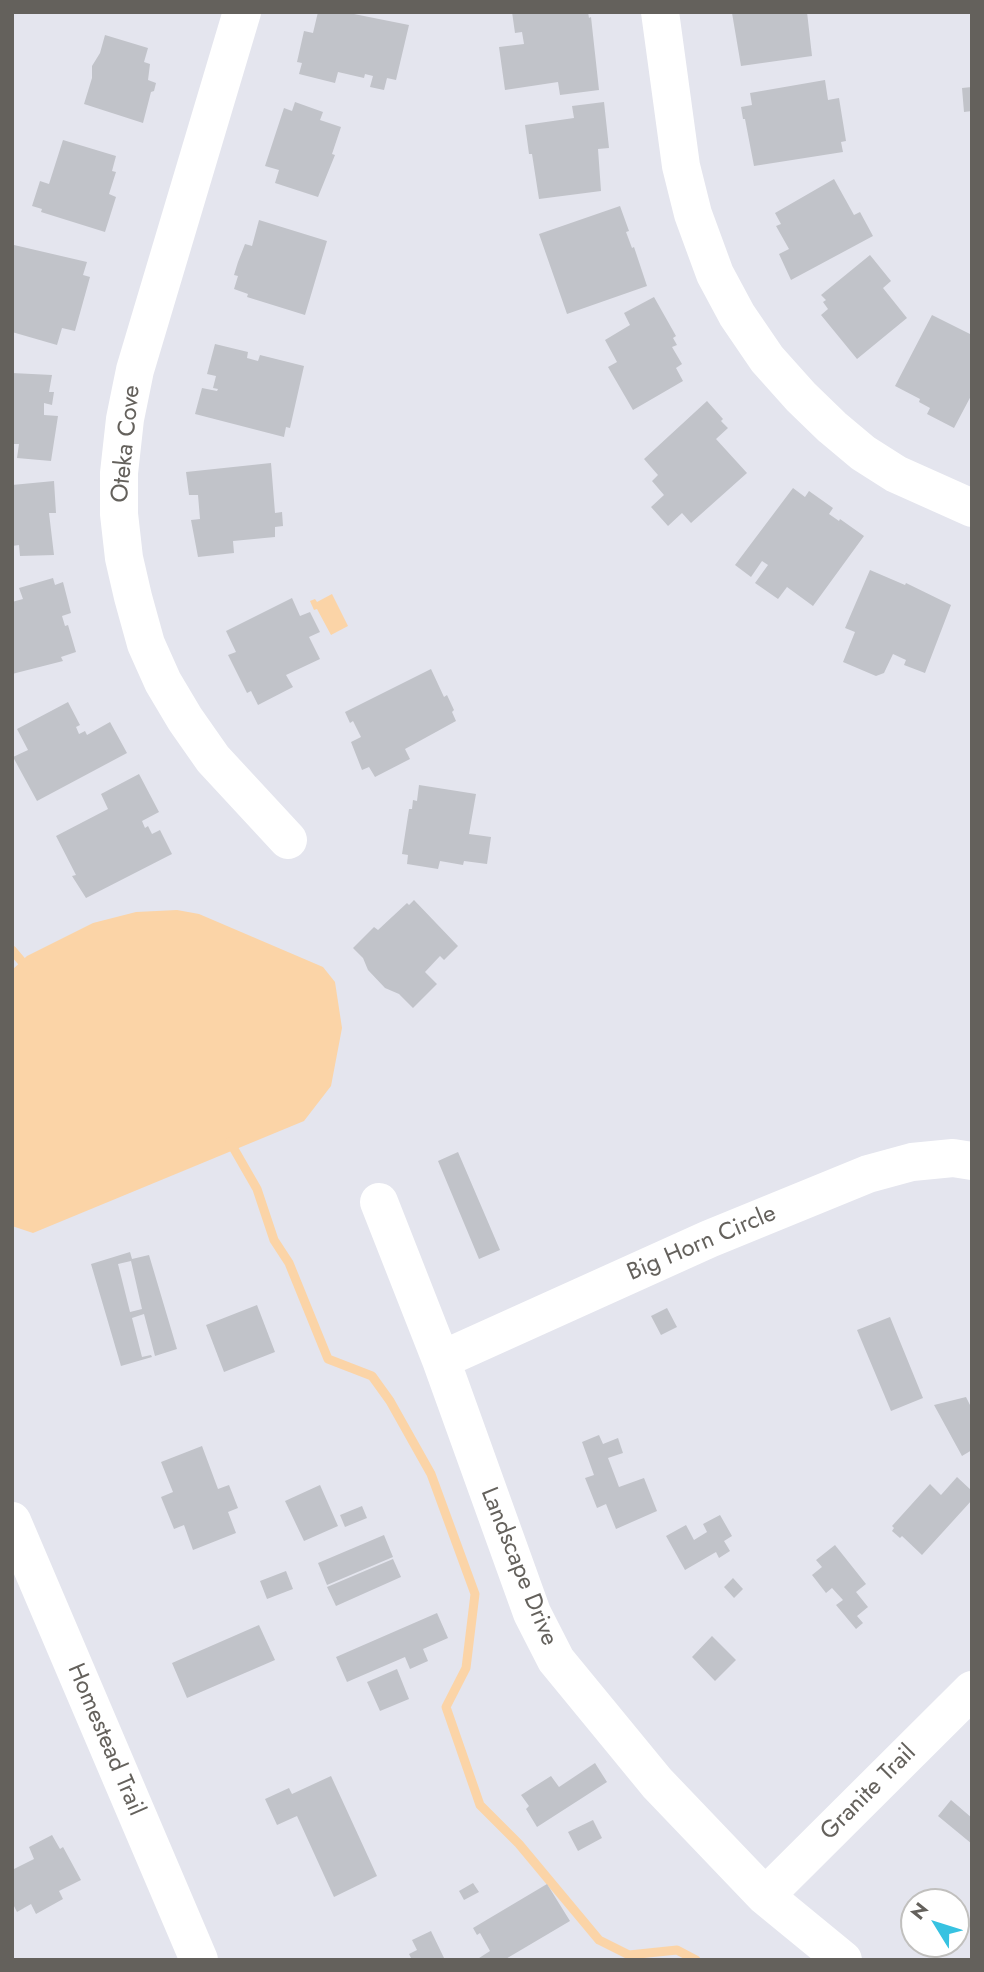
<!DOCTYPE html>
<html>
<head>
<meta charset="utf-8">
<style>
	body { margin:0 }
	#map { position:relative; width:984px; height:1972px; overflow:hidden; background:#e4e5ee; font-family:Jost,sans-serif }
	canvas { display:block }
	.frame { position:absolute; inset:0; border:14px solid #64615c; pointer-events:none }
	.north { position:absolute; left:900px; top:1888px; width:70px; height:70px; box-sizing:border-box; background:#fff; border:2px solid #c1c0be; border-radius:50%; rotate:308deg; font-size:19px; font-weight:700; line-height:28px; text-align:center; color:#64615c }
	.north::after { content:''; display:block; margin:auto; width:24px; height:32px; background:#37c2e1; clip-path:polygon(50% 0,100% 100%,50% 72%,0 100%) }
</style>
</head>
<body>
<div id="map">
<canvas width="984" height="1972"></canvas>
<div class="frame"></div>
<div class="north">N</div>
</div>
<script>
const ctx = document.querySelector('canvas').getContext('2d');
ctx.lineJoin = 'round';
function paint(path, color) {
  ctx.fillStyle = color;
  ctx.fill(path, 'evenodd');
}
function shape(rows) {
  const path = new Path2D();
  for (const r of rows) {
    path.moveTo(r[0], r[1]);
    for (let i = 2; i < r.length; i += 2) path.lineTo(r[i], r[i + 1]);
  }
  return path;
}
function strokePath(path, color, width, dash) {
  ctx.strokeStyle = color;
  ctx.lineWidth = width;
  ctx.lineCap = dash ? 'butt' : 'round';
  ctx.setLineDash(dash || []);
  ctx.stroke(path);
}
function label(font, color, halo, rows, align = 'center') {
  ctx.font = font + ' Jost,sans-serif';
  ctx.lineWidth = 6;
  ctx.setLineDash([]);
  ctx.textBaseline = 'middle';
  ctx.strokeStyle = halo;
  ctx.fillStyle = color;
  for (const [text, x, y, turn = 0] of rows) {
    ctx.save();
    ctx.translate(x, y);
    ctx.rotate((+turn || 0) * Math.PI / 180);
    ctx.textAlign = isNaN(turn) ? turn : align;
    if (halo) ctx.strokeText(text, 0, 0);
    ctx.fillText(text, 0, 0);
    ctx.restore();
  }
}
const water = shape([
	[332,594,348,626,331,635,317,609,314,610,310,601,315,599,317,602],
	[177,910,199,914,323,967,335,982,342,1028,331,1086,304,1121,33,1233,12,1226,12,970,27,956,93,923,136,912]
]);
const stream = shape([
	[12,950,29,970],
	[230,1142,257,1189,274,1240,289,1263,328,1359,372,1376,390,1401,431,1474,475,1594,466,1668,446,1707,480,1805,519,1844,599,1940,629,1955,677,1950,696,1960]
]);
const building = shape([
	[318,12,344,12,409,25,396,80,387,78,384,90,370,87,373,76,365,74,364,78,338,72,335,83,299,74,302,63,297,62,304,31,313,33],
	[512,12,588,12,589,18,591,17,599,90,560,95,558,82,505,90,499,47,524,44,522,32,515,33],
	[807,12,812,56,741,66,732,13],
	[105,35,148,48,144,62,150,64,148,80,156,83,154,91,151,92,143,123,84,104,92,78,92,66,100,53],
	[825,80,828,100,839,98,846,141,841,142,843,152,754,166,745,119,743,119,741,107,752,105,750,93],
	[972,87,972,111,964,112,962,88],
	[295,102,323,112,320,120,341,127,332,154,335,155,318,197,275,183,279,170,265,166,284,108,292,111],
	[604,102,609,148,598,149,601,191,539,199,532,154,529,154,525,125,574,118,572,106],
	[63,140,116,156,112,171,116,172,109,194,116,197,105,232,41,212,42,209,32,206,40,181,49,184],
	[834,179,854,215,860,212,873,236,791,280,779,254,789,249,776,226,781,224,775,213],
	[620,206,629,231,626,232,632,248,634,247,647,286,567,314,539,234],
	[259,220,327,241,305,315,247,297,248,294,234,289,238,276,234,275,238,262,245,244,252,246],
	[14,245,87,262,83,275,90,277,75,331,62,328,57,345,12,332,12,246],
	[870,255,891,281,883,288,907,318,857,359,821,315,828,309,823,302,826,300,821,295],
	[654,297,676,336,673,338,677,345,672,347,682,364,676,368,683,381,633,410,608,367,617,362,605,340,630,325,624,313],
	[932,315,972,335,972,394,954,428,927,414,930,408,919,402,920,399,895,386],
	[215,344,248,352,247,358,258,361,260,355,304,366,290,428,286,427,284,437,195,414,202,388,217,391,218,389,213,388,216,376,207,374],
	[12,373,52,375,49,392,54,392,52,405,44,403,44,415,58,416,51,461,17,458,19,444,12,444],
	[707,401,723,419,721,421,728,428,716,439,747,473,691,523,682,513,668,526,651,507,664,495,652,481,658,475,644,459],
	[271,463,275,513,282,512,283,526,275,527,275,537,233,541,234,553,198,557,191,520,200,519,198,495,189,495,186,472],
	[54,481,56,513,49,513,54,555,20,556,19,545,12,546,12,485],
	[793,488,805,497,809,491,833,508,829,514,839,521,840,519,864,536,813,606,787,587,778,599,755,583,768,565,762,561,751,577,735,565],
	[870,570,905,585,906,583,951,605,925,673,904,665,906,660,893,654,884,673,876,676,843,662,855,632,845,628],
	[53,578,55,585,63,582,71,613,62,616,65,626,68,625,76,652,61,657,63,661,12,674,12,602,23,599,19,588],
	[292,598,300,616,310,612,320,632,309,637,320,659,286,675,293,687,258,705,251,691,247,693,228,655,236,652,226,631],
	[431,669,444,697,447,695,454,710,452,712,456,721,405,749,410,759,375,777,369,767,362,770,351,742,361,737,353,721,350,723,345,712],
	[68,702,80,725,76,727,79,734,85,731,87,735,110,722,127,753,37,801,13,757,28,750,17,729],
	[139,774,159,812,142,821,145,828,148,826,152,834,160,830,172,854,86,898,72,876,76,875,56,836,108,809,101,794],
	[419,785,476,794,469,834,491,837,487,864,464,861,463,865,440,861,438,869,407,864,408,855,402,854,409,809,412,809,413,800,417,801],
	[414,900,458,946,444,960,440,956,425,972,437,984,413,1008,399,994,385,988,368,970,363,958,353,948,374,927,378,930,407,903,409,905],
	[458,1152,500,1250,479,1259,438,1161],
	[130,1252,132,1259,149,1255,177,1349,155,1356,144,1314,132,1318,142,1357,151,1355,152,1357,121,1366,91,1264],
	[131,1261,142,1309,130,1312,118,1264],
	[257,1305,275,1352,224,1372,206,1325],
	[667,1308,677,1327,661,1335,651,1316],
	[890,1317,923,1398,891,1411,857,1330],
	[966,1397,972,1409,972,1450,962,1456,934,1405],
	[599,1435,603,1444,618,1438,623,1453,608,1458,619,1487,644,1478,657,1511,616,1529,606,1504,597,1508,585,1478,594,1475,582,1442],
	[202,1446,218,1489,229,1485,238,1508,228,1512,236,1533,193,1550,184,1525,174,1529,161,1497,173,1492,161,1462],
	[957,1477,972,1491,972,1500,922,1555,902,1536,900,1538,892,1531,894,1528,892,1526,930,1484,941,1495],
	[320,1485,338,1526,304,1541,285,1501],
	[362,1506,367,1518,345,1527,340,1515],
	[720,1515,732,1536,724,1541,730,1551,719,1558,716,1552,685,1570,666,1536,686,1525,694,1540,707,1532,703,1524],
	[384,1535,393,1557,327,1585,318,1563],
	[835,1545,866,1584,856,1592,868,1607,857,1616,863,1623,856,1629,836,1605,843,1600,832,1588,826,1593,812,1575,822,1567,816,1560],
	[393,1559,401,1577,336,1606,327,1587],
	[286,1571,293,1589,267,1599,260,1581],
	[733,1578,743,1589,734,1598,724,1587],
	[437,1613,448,1638,423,1649,428,1661,410,1669,405,1657,347,1682,336,1657],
	[259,1625,275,1660,187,1698,172,1663],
	[712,1636,736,1660,715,1681,692,1657],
	[397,1669,409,1699,380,1711,367,1682],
	[595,1763,607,1782,537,1827,526,1809,529,1806,521,1795,551,1776,559,1787],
	[331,1776,377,1876,334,1897,297,1816,277,1825,265,1799,289,1788,292,1794],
	[951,1800,972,1818,972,1844,938,1816],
	[593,1820,602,1838,578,1851,568,1832],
	[52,1835,60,1849,63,1847,81,1880,59,1891,63,1899,36,1914,31,1904,17,1912,12,1902,12,1870,34,1859,29,1847],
	[473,1883,479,1892,464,1900,459,1891],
	[547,1884,570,1921,504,1960,476,1960,490,1951,480,1933,477,1935,473,1928],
	[431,1931,445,1960,412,1960,409,1954,417,1950,412,1940]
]);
const minor = shape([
	[242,12,135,370,125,419,119,473,119,514,124,558,133,597,146,644,163,682,185,719,213,759,288,840],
	[660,12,681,166,693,214,715,274,737,315,767,359,801,397,832,427,863,453,896,474,972,508],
	[379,1202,441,1360,532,1613,556,1660,657,1783,765,1896,843,1960],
	[441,1360,709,1239,868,1174,912,1162,953,1158,972,1161],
	[12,1521,199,1960],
	[765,1896,972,1690]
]);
const streetNames = [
	["Oteka Cove",127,444,-84],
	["Big Horn Circle",702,1244,-23],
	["Landscape Drive",518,1567,68],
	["Homestead Trail",105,1740,67],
	["Granite Trail",869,1793,-45]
];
paint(water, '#fbd4a7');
strokePath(stream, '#fbd4a7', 9);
paint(building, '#c1c3c9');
strokePath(minor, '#fff', 38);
label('24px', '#64615c', '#fff', streetNames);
</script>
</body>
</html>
